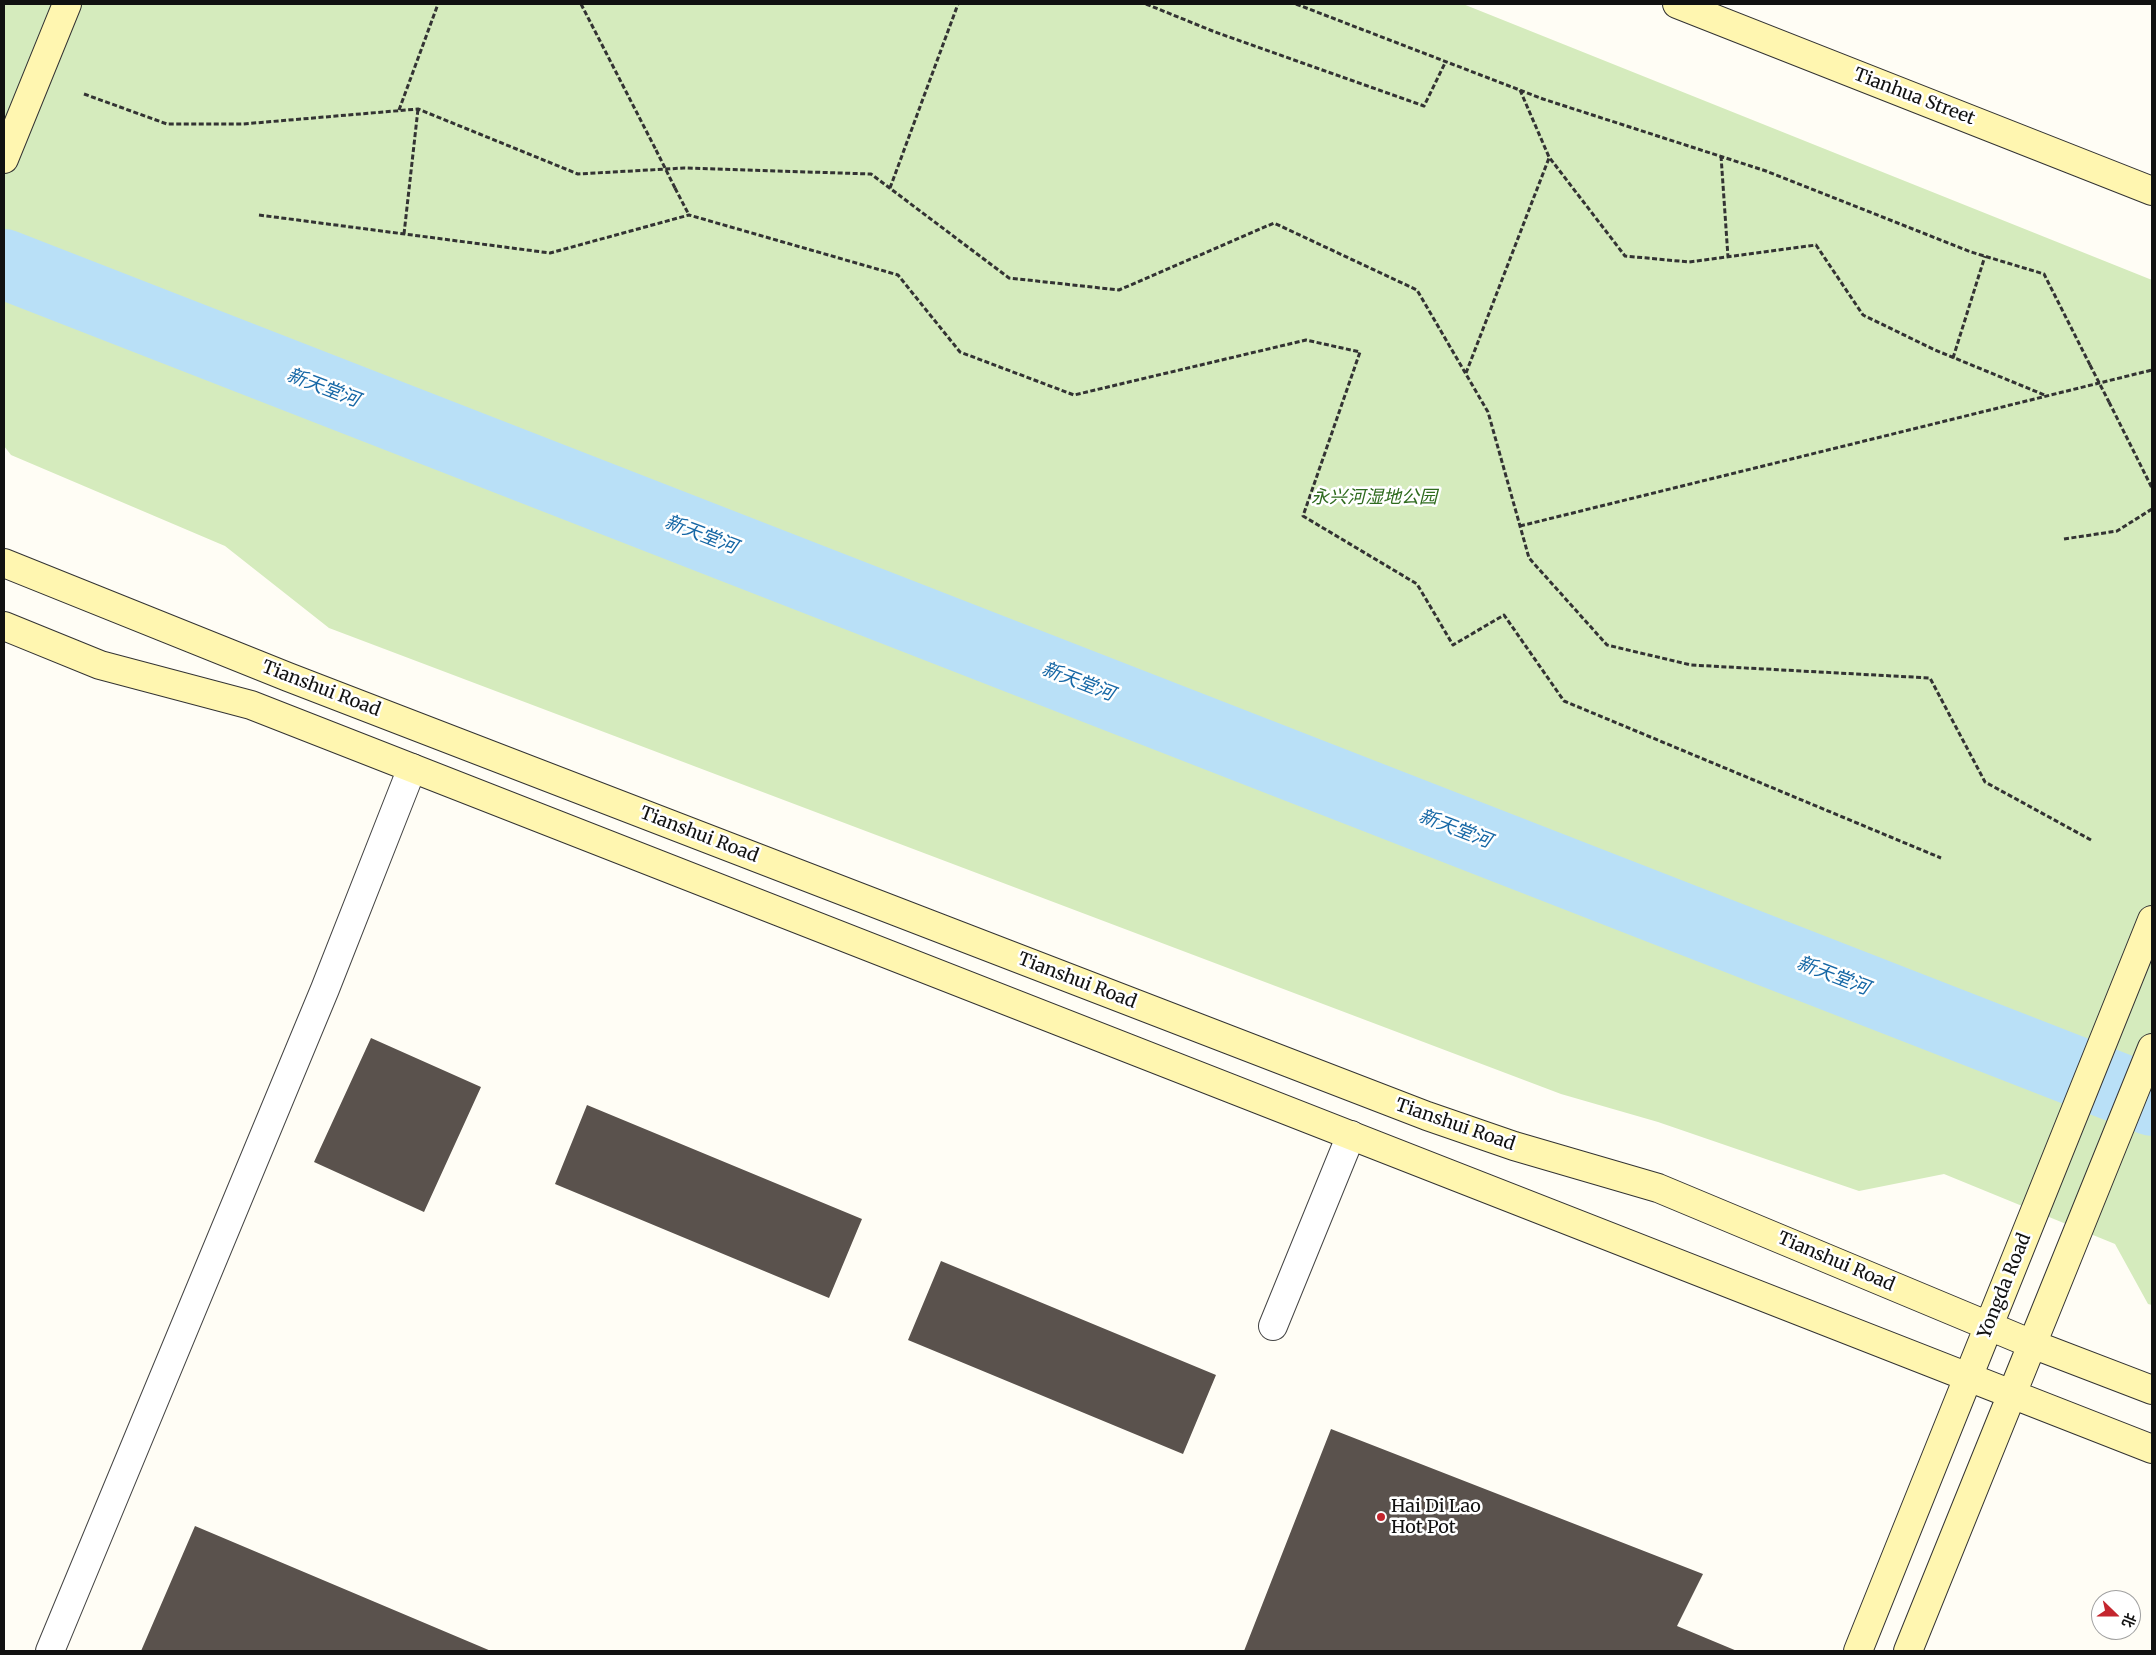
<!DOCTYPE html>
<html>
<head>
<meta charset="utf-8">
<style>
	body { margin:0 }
	#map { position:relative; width:2156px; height:1655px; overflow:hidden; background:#fffdf5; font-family:Merriweather,"Noto Sans SC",serif }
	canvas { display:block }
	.frame { position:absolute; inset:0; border:5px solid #111; pointer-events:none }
	.north { position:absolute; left:2091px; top:1590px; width:50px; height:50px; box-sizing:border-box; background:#fff; border:1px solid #a0a0a0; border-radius:50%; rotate:112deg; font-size:14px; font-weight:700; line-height:20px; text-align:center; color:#111 }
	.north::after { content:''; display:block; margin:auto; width:18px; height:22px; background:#c4262e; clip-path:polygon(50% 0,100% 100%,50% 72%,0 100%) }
</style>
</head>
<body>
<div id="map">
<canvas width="2156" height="1655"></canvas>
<div class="frame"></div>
<div class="north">北</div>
</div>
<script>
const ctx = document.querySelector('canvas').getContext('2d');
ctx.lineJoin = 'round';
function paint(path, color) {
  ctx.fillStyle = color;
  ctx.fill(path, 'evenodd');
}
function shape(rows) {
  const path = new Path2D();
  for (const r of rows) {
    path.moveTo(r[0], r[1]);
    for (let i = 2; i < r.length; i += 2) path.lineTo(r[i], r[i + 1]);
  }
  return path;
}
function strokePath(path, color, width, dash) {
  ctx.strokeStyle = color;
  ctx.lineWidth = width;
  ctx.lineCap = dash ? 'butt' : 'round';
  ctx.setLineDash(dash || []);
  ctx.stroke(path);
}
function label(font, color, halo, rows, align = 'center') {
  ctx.font = font + ' Merriweather,"Noto Sans SC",serif';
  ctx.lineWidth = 5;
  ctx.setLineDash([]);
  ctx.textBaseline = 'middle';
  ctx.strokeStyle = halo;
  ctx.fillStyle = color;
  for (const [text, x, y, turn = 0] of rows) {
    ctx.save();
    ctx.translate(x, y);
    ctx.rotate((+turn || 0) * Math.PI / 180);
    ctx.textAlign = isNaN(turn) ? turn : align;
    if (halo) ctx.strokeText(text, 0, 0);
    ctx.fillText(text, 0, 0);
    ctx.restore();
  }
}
const green = shape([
	[4,4,1463,4,2152,280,2152,1305,2148,1304,2115,1244,1944,1174,1859,1191,1658,1122,1561,1094,329,628,225,546,11,455,4,446]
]);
const river = shape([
	[4,264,2152,1101]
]);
const building = shape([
	[371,1038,481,1087,424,1212,314,1162],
	[587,1105,862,1219,829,1298,555,1184],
	[941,1261,1216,1375,1183,1454,908,1340],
	[1331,1429,1703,1574,1677,1626,1737,1651,1244,1651],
	[195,1526,491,1651,141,1651]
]);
const path = shape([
	[581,4,656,150],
	[1146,4,1215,32,1424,106,1446,61],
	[1296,4,1543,99,1766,171,1971,252,2044,274,2090,365],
	[1520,90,1549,157,1625,256,1689,262,1816,245,1863,315,1935,350,2047,396],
	[84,94,167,124,243,124,418,109,578,174,684,168,871,174,1009,278,1119,290,1274,223,1417,290,1488,412,1529,558,1607,645,1691,665,1930,678,1985,782,2091,840],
	[399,110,438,4],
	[1721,156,1728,257],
	[675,188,689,215],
	[890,188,958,4],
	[259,215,550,253,689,215,898,275,960,352,1074,395,1306,340,1360,352,1303,516,1417,584,1453,645,1504,615,1564,701,1941,858],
	[404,234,418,109],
	[1953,358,1985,256],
	[1466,373,1549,158],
	[2109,402,2152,488],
	[1520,526,2152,370],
	[2064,539,2117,531,2152,509]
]);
const street = shape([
	[1273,1326,1351,1135],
	[50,1651,325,989,412,768,409,768]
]);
const secondary = shape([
	[1677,4,2152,191],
	[4,159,67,4],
	[4,563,288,677,1427,1116,1514,1146,1658,1188,2032,1344,2152,1390],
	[4,626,100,665,251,705,2152,1449],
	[1858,1651,2152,920],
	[1908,1651,2152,1048]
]);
const pathBridge = shape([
	[656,150,675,188],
	[2090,365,2109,402]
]);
const markers = [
	[1381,1517,5,"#c4262e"]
];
const streetNames = [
	["Tianhua Street",1914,97,21],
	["Tianshui Road",321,689,21],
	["Tianshui Road",699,835,21],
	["Tianshui Road",1077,981,21],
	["Tianshui Road",1455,1125,19],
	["Tianshui Road",1836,1262,23],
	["Yongda Road",2005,1286,-68]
];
const parkNames = [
	["永兴河湿地公园",1374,498]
];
const poiNames = [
	["Hai Di Lao",1391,1507],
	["Hot Pot",1391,1528]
];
const waterNames = [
	["新天堂河",323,388,21],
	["新天堂河",701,535,21],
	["新天堂河",1078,682,21],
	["新天堂河",1455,829,21],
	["新天堂河",1833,976,21]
];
paint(green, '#d5ebbd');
strokePath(river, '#b9e0f7', 70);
paint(building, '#5a524d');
strokePath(street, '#444', 30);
strokePath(secondary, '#333', 30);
strokePath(path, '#333', 3, [5, 2.5]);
strokePath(street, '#fff', 28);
strokePath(secondary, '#fff6b0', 28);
strokePath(pathBridge, '#333', 3, [5, 2.5]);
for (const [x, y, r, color] of markers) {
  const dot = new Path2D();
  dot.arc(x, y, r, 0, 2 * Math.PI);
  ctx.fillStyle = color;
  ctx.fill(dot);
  strokePath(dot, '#fff', 2);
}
label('18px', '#111', '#fff', streetNames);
label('italic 18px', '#2f6b1f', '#fff', parkNames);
label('18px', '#111', '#fff', poiNames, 'left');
label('italic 19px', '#1768a6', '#fff', waterNames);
</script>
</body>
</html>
